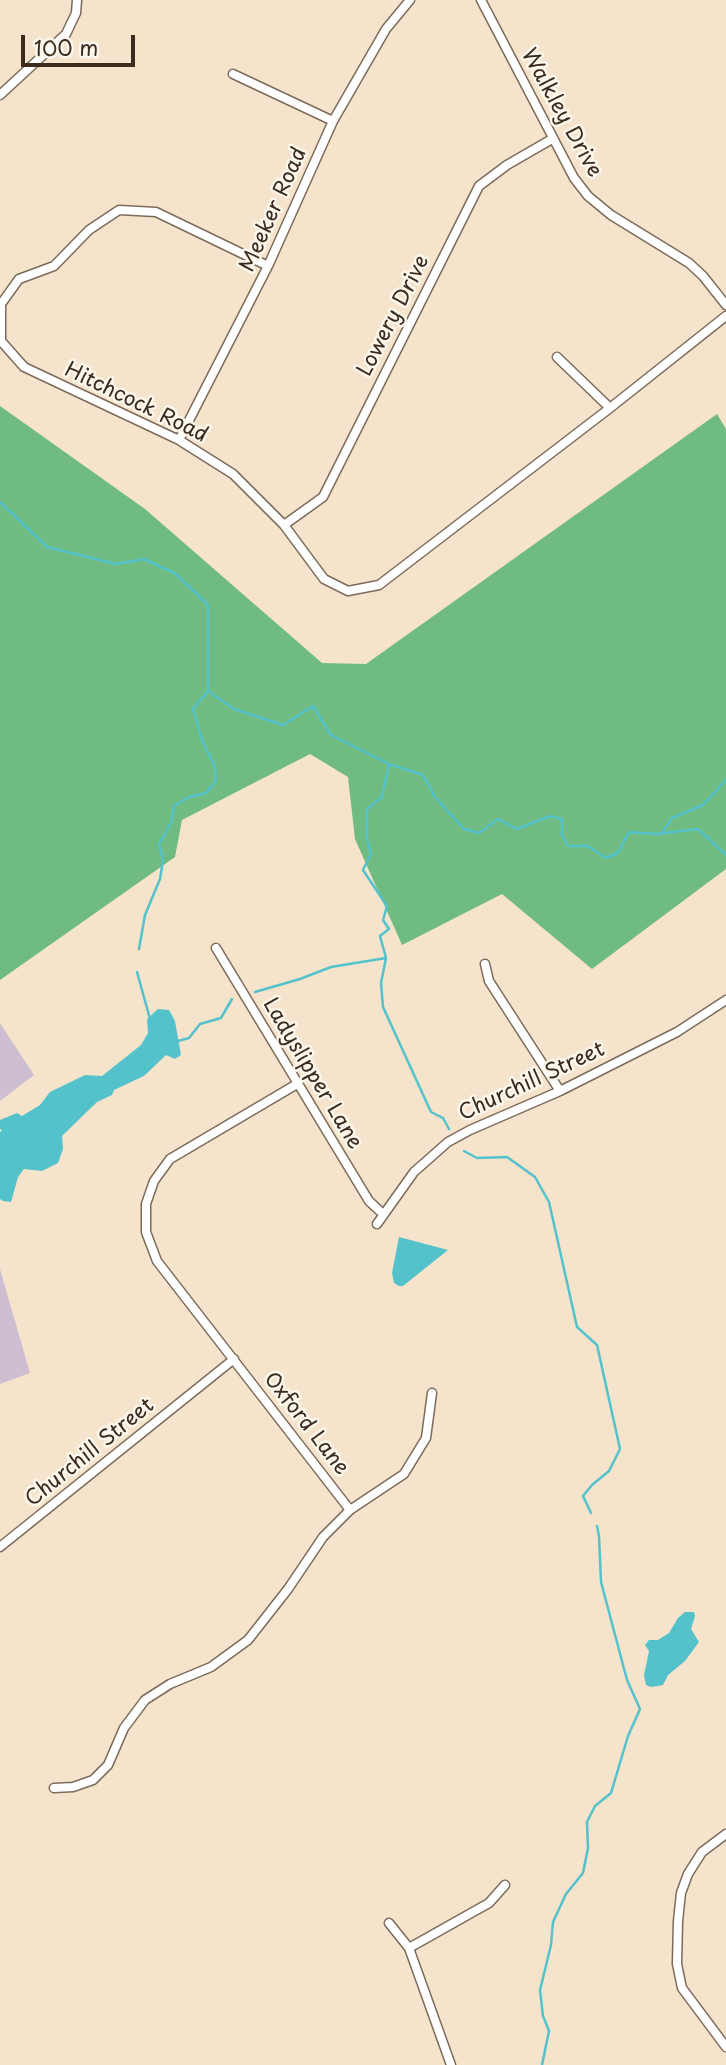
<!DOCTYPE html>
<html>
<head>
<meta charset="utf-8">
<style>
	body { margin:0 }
	#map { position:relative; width:726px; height:2065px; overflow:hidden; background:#f5e4cb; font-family:"Playpen Sans",sans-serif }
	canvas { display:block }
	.scale { position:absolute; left:21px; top:35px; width:114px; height:32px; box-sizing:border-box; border:4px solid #3b2a1e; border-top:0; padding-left:9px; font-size:21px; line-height:24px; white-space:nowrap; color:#3b2a1e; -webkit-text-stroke:5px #fbf7ec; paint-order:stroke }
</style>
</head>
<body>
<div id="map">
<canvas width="726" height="2065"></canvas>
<div class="scale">100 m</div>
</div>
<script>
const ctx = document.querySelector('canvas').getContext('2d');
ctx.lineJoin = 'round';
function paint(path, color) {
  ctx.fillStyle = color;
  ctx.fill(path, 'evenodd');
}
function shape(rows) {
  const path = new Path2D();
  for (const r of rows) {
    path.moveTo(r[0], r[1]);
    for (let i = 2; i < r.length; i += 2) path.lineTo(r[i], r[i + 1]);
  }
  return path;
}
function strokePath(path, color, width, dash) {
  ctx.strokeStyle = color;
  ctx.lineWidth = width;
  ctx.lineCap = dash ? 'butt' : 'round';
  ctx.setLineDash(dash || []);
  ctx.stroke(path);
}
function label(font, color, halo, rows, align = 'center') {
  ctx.font = font + ' "Playpen Sans",sans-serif';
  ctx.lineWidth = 5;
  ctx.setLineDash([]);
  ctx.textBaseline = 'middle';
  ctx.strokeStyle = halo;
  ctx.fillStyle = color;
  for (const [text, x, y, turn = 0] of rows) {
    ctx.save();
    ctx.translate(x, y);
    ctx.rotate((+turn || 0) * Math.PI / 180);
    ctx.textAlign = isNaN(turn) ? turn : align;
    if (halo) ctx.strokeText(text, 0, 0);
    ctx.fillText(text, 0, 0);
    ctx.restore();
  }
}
const industrial = shape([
	[0,1023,34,1075,0,1101],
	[0,1269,30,1373,0,1384]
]);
const forest = shape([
	[0,406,145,509,322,663,366,664,717,414,726,429,726,869,592,969,502,894,402,945,355,839,348,777,310,754,182,820,175,857,0,980]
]);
const water = shape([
	[158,1009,169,1010,175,1021,181,1055,175,1059,166,1055,144,1076,114,1090,112,1095,97,1102,62,1136,63,1149,58,1163,42,1171,24,1169,18,1177,11,1202,3,1201,0,1199,0,1132,2,1130,0,1129,0,1120,17,1113,22,1116,40,1105,50,1092,85,1075,102,1076,141,1045,148,1033,147,1019],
	[399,1237,448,1250,403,1286,399,1286,394,1283,392,1273],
	[685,1612,694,1612,695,1616,691,1629,699,1642,685,1661,668,1675,663,1685,651,1687,646,1685,644,1675,649,1651,645,1645,649,1640,658,1640,669,1633,678,1618]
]);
const stream = shape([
	[0,502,47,547,116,564,144,559,176,574,208,605,208,691,234,709,283,725,313,706,331,735,389,764,423,775,435,797,464,829,479,833,498,819,517,829,550,816,562,819,562,835,568,846,588,846,606,858,618,853,629,832,656,834,698,829,726,855],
	[389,764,382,797,367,809,367,840,371,854,363,870,387,906,383,920,389,929,380,936,386,958,381,983,383,1007,431,1112,443,1118,449,1129],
	[661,834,672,818,703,805,726,780],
	[139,949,145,915,160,879,163,860,159,844,171,823,174,806,189,797,206,793,216,781,215,767,202,740,193,709,208,691],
	[137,972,150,1019],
	[255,992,300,979,331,967,386,958],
	[178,1041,189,1038,200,1024,221,1018,232,999],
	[464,1151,477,1158,507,1157,535,1177,549,1202,577,1327,597,1345,620,1449,609,1471,592,1485,583,1496,591,1513],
	[542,2065,549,2031,543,2016,540,1990,551,1945,553,1922,566,1894,583,1873,588,1848,587,1822,595,1806,611,1793,628,1736,640,1709,627,1680,601,1582,599,1536,597,1526]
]);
const street = shape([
	[481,0,574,178,588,196,611,215,689,263,703,276,726,305],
	[233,74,333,121],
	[0,95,66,34,76,13,77,0],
	[268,266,156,212,119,210,89,230,54,266,19,279,1,304,1,341,24,367,179,440,233,474,284,525,324,579,348,591,379,585,610,408,726,316],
	[557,357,610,408],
	[179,440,268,266,333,121,386,29,410,0],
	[284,525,323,497,479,186,507,165,552,139],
	[216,948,369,1201,383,1214],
	[485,964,489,981,560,1091],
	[297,1084,170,1159,154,1181,146,1204,146,1232,157,1261,350,1510],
	[377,1224,414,1172,448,1142,470,1130,560,1091,677,1032,726,1000],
	[0,1547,234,1359],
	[54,1788,73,1787,93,1780,108,1765,124,1728,145,1700,170,1684,211,1667,248,1640,288,1589,323,1537,350,1510,404,1474,426,1438,432,1393],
	[726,1834,702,1852,688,1874,681,1893,678,1921,677,1964,682,1988,726,2047],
	[389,1923,409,1948,451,2065],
	[409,1948,489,1903,505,1885]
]);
const streetNames = [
	["Walkley Drive",561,113,61],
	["Meeker Road",274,210,-66],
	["Lowery Drive",394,316,-63],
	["Hitchcock Road",136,403,26],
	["Ladyslipper Lane",312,1074,59],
	["Churchill Street",532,1082,-25],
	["Oxford Lane",306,1424,52],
	["Churchill Street",90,1453,-39]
];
paint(industrial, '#cebed2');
paint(forest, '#70bb82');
paint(water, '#54c2cb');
strokePath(stream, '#54c2cb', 2.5);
strokePath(street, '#7c6b5b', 11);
strokePath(street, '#fff', 8);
label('21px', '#3b2a1e', '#fbf7ec', streetNames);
</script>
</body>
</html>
